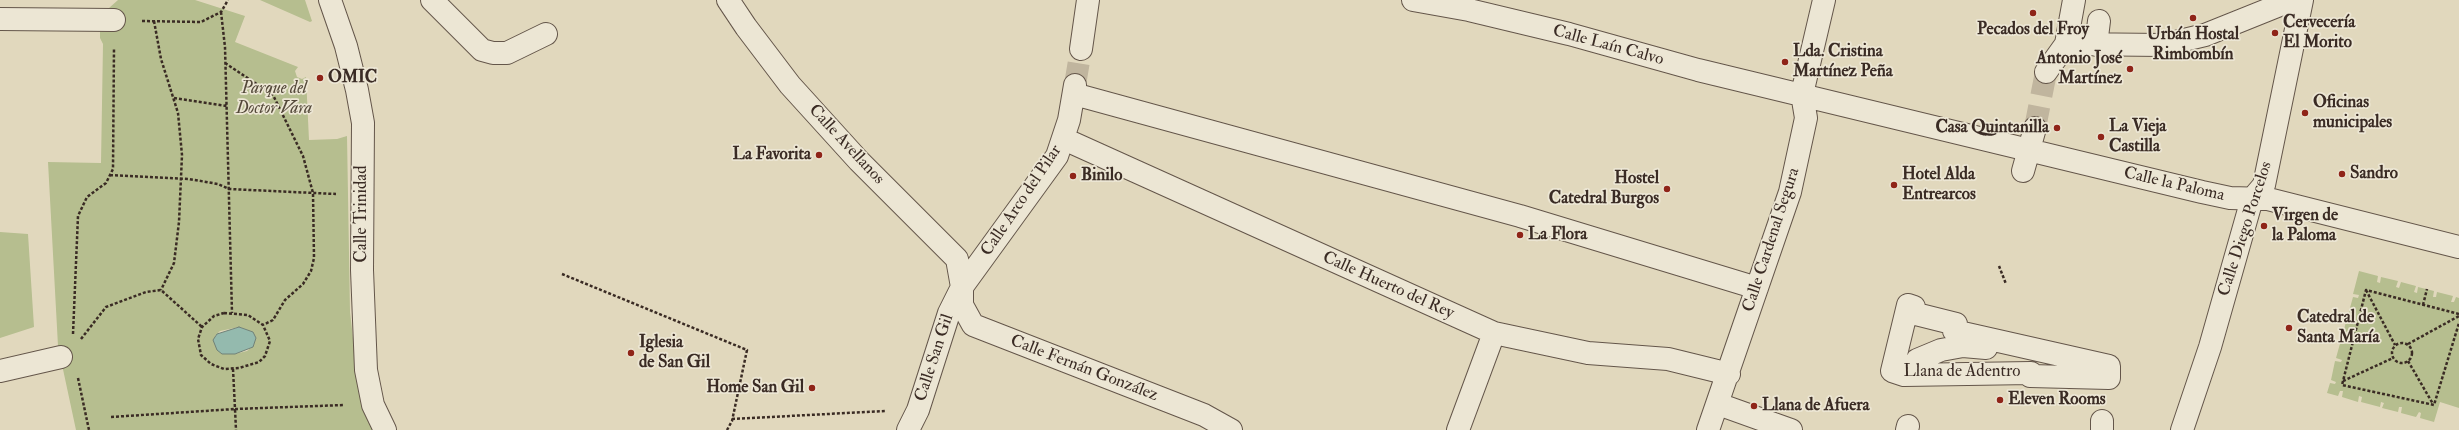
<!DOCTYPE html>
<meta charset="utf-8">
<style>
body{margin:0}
canvas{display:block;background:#e1d8bd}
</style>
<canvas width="2459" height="430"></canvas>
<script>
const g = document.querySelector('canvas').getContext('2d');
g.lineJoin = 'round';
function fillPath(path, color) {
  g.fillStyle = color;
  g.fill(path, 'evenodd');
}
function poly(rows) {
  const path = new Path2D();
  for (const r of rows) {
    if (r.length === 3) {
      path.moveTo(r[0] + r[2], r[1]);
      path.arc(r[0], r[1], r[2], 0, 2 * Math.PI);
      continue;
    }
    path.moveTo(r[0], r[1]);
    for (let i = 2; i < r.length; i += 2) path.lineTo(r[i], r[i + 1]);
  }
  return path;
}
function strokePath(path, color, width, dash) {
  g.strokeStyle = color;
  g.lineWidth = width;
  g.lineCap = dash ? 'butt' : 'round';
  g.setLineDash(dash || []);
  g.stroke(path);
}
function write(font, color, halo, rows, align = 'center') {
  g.font = font + ' "IM FELL Double Pica",serif';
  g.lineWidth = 3.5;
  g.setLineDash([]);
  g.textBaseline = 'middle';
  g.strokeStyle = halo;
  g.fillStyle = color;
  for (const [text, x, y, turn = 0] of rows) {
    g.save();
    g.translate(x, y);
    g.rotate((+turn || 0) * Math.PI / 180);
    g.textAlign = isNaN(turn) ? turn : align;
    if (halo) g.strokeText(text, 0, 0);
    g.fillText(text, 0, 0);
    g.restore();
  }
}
const green = poly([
 [118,0,195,0,245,16,235,42,298,67,295,71,297,77,302,79,306,77,309,140,337,139,347,136,350,312,357,373,375,430,76,430,58,346,48,162,101,163,103,44,100,38,100,16],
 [239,327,253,332,254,345,247,351,235,354,223,354,215,336,220,331],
 [260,0,305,0,312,21,310,22],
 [0,232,28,234,34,327,0,338],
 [2359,271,2378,276,2377,282,2380,283,2381,277,2398,281,2396,287,2399,288,2401,282,2416,286,2414,292,2417,293,2418,287,2434,291,2433,297,2436,297,2437,292,2453,296,2451,302,2454,302,2456,297,2459,298,2459,408,2440,402,2434,422,2420,418,2421,413,2419,412,2416,417,2401,413,2402,407,2399,407,2398,412,2382,408,2384,403,2381,402,2380,407,2361,402,2362,397,2359,396,2358,402,2342,397,2343,391,2340,391,2338,396,2327,393,2330,383,2335,384,2336,382,2331,380,2335,361,2341,362,2342,360,2336,358,2341,340,2346,341,2347,339,2342,337,2347,318,2352,320,2353,317,2348,315,2353,297,2358,298,2359,295,2353,294]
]);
const water = poly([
 [239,327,253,332,256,338,253,347,235,354,222,354,217,350,213,340,217,334,239,327]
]);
const minorTunnel = poly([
 [1075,85,1081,49],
 [2035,128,2046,72]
]);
const path = poly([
 [221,12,225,47,232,313],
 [142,21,201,22,221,12,228,0],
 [154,21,161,59,178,113,182,155,179,222,174,263,161,290],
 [225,63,273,95,303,156,313,193,314,258,311,271,303,284,285,300,273,320,263,325],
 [174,98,227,106],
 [110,175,189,179,218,184,229,189,336,194],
 [1999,266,2006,284],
 [562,274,747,350,732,421,727,430],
 [2366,290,2395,345],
 [2423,305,2427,289],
 [224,313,248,315,263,325,270,341,265,356,259,362,239,368,224,369,211,364,201,355,198,339,202,327,214,316,224,313],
 [2459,314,2366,290,2342,385,2434,405,2459,323],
 [73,334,78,216,87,197,106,183,113,169,114,48],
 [81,339,106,307,146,292,161,290,202,327],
 [2402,353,10],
 [2408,344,2459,316],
 [2408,361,2433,404],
 [233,369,235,409,344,405],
 [78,378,89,430],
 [2343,381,2393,358],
 [111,417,235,409,236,430],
 [732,419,885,411]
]);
const minor = poly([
 [330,0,346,46,357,90,363,123,362,270,366,370,373,405,385,430],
 [432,0,482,50,493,53,507,53,546,34],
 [728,0,746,27,790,85,859,161,957,259,962,287,962,305,973,325,1204,415,1231,430],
 [1413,0,1469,10,1569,34,1698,70,2202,192,2230,198,2268,199,2459,247],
 [0,19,114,20],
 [2066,44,2163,45,2205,35,2292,0],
 [2096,45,2099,21],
 [1081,49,1088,0],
 [2046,72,2066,44,2074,0],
 [1074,94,1520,216,1757,288],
 [1064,139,1494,333,1588,353,1668,359,1729,374],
 [2023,171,2035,128],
 [1908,305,1914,307,1912,313,1956,324,1954,331,2109,366,2109,378,2030,376,2031,373,1904,375,1892,371,1908,305],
 [0,371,61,357],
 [1912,372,1917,360,1941,350,1963,346,1986,348],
 [1718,404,1791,430],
 [908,430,918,410,949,313,962,287,1057,156,1069,120,1075,85],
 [1458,430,1494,333],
 [1708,430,1790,192,1806,118,1802,94,1824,0],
 [1907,430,1908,426],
 [2102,430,2102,421],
 [2182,430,2210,347,2252,199,2264,185,2302,0]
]);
const markers = [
 [2033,13,4,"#8f2418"],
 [2193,18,4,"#8f2418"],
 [2275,33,4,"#8f2418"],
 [1785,62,4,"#8f2418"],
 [2130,69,4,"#8f2418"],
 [320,78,4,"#8f2418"],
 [2305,113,4,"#8f2418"],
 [2057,128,4,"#8f2418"],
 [2101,137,4,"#8f2418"],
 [819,155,4,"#8f2418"],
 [2342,174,4,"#8f2418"],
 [1073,176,4,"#8f2418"],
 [1894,185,4,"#8f2418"],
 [1667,189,4,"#8f2418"],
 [2264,226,4,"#8f2418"],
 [1520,235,4,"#8f2418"],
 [2289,328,4,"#8f2418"],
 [631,353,4,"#8f2418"],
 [812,388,4,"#8f2418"],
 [2000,400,4,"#8f2418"],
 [1754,406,4,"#8f2418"]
];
const poiNames = [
 ["Cervecería",2283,23],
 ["El Morito",2283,43],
 ["Pecados del Froy",2033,30,"center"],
 ["Urbán Hostal",2193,35,"center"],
 ["Rimbombín",2193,55,"center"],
 ["Lda. Cristina",1793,52],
 ["Martínez Peña",1793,72],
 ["Antonio José",2122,59,"right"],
 ["Martínez",2122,79,"right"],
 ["OMIC",328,78],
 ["Oficinas",2313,103],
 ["municipales",2313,123],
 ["La Vieja",2109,127],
 ["Castilla",2109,147],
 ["Casa Quintanilla",2049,128,"right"],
 ["La Favorita",811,155,"right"],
 ["Sandro",2350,174],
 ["Hotel Alda",1902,175],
 ["Entrearcos",1902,195],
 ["Binilo",1081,176],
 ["Hostel",1659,179,"right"],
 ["Catedral Burgos",1659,199,"right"],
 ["Virgen de",2272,216],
 ["la Paloma",2272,236],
 ["La Flora",1528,235],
 ["Catedral de",2297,318],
 ["Santa María",2297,338],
 ["Iglesia",639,343],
 ["de San Gil",639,363],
 ["Home San Gil",804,388,"right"],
 ["Eleven Rooms",2008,400],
 ["Llana de Afuera",1762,406]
];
const streetNames = [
 ["Calle Laín Calvo",1608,46,15],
 ["Calle Avellanos",846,145,47],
 ["Calle la Paloma",2174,185,13],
 ["Calle Arco del Pilar",1022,201,-56],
 ["Calle Trinidad",362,214,-90],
 ["Calle Diego Porcelos",2246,229,-72],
 ["Calle Cardenal Segura",1772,240,-72],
 ["Calle Huerto del Rey",1388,286,24],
 ["Calle San Gil",935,358,-72],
 ["Calle Fernán González",1084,369,21],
 ["Llana de Adentro",1962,372]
];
const parkNames = [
 ["Parque del",274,89],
 ["Doctor Vara",274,109]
];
fillPath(green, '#b6be8f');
fillPath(water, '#94baae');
strokePath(water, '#708177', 1);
strokePath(minorTunnel, '#c0b59e', 22, [22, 11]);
strokePath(minor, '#64564a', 24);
strokePath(path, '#3a2b24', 2.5, [3, 2]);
strokePath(minor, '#ece6d4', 22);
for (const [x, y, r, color] of markers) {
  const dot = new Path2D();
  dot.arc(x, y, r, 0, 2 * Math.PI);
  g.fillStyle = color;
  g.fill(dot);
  strokePath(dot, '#ece6d4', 1.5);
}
write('bold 17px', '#3a2b24', '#ece6d4', poiNames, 'left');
write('17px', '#3a2b24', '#ece6d4', streetNames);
write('italic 17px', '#534839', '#ece6d4', parkNames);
</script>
